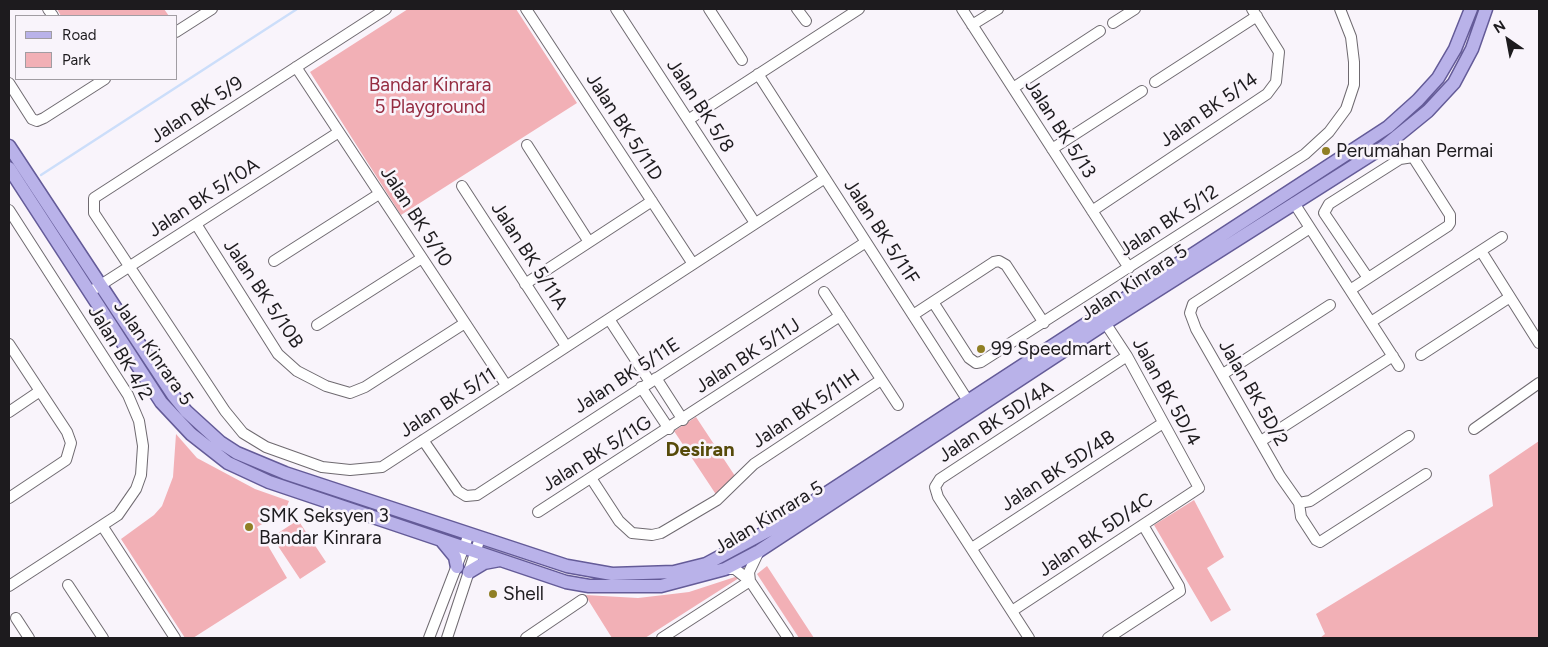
<!DOCTYPE html>
<style>
body{margin:0}
#map{position:relative;width:1548px;height:647px;overflow:hidden;background:#f9f4fb;font-family:Figtree,sans-serif}
canvas{display:block}
.frame{position:absolute;inset:0;border:10px solid #1d1b1e;pointer-events:none}
.legend{position:absolute;left:15px;top:15px;width:162px;height:65px;box-sizing:border-box;background:#f9f4fb;border:1px solid #a19da3;margin:0;padding:6px 9px;list-style:none;font-size:15px;color:#1d1b1e}
.legend li{display:flex;align-items:center;gap:10px;height:25px}
.legend b{width:25px;border:1px solid #a19da3}
.north{position:absolute;left:1483px;top:15px;width:50px;height:50px;-webkit-text-stroke:4px #f9f4fb;paint-order:stroke;rotate:327deg;font-size:14px;font-weight:700;line-height:20px;text-align:center;color:#1d1b1e}
.north::after{content:'';display:block;margin:auto;width:18px;height:22px;background:#1d1b1e;clip-path:polygon(50% 0,100% 100%,50% 72%,0 100%)}
</style>
<div id="map">
<canvas width="1548" height="647"></canvas>
<div class="frame"></div>
<ul class="legend">
<li><b style="height:6px;background:#b9b2e9"></b>Road</li>
<li><b style="height:14px;background:#f2b0b6"></b>Park</li>
</ul>
<div class="north">N</div>
</div>
<script>
const g = document.querySelector('canvas').getContext('2d');
g.lineJoin = 'round';
function fillPath(path, color) {
  g.fillStyle = color;
  g.fill(path, 'evenodd');
}
function poly(rows) {
  const path = new Path2D();
  for (const r of rows) {
    path.moveTo(r[0], r[1]);
    for (let i = 2; i < r.length; i += 2) path.lineTo(r[i], r[i + 1]);
  }
  return path;
}
function strokePath(path, color, width, dash) {
  g.strokeStyle = color;
  g.lineWidth = width;
  g.lineCap = dash ? 'butt' : 'round';
  g.setLineDash(dash || []);
  g.stroke(path);
}
function write(font, color, halo, rows, align = 'center') {
  g.font = font + ' Figtree,sans-serif';
  g.lineWidth = 5;
  g.setLineDash([]);
  g.textBaseline = 'middle';
  g.strokeStyle = halo;
  g.fillStyle = color;
  for (const [text, x, y, turn = 0] of rows) {
    g.save();
    g.translate(x, y);
    g.rotate((+turn || 0) * Math.PI / 180);
    g.textAlign = isNaN(turn) ? turn : align;
    if (halo) g.strokeText(text, 0, 0);
    g.fillText(text, 0, 0);
    g.restore();
  }
}
const green = poly([
 [57,9,164,9,169,16,61,16],
 [408,9,516,9,577,103,401,215,310,72],
 [696,417,735,476,717,496,674,431],
 [176,434,197,458,255,489,289,501,285,511,257,527,287,578,193,638,185,638,121,539,154,515,162,506,173,477],
 [1539,441,1539,638,1320,638,1325,634,1316,614,1493,506,1489,475],
 [1194,500,1224,557,1207,568,1231,610,1211,622,1154,525],
 [298,520,326,562,300,579,272,537],
 [767,566,814,638,799,638,757,574],
 [735,577,739,578,645,638,612,638,585,595,638,598,664,595,689,592]
]);
const stream = poly([
 [41,175,297,9]
]);
const minor = poly([
 [48,9,53,16],
 [386,9,94,198,94,213,225,411,243,433,266,447,322,467,350,470,382,467,825,178],
 [526,9,693,264],
 [616,9,755,223],
 [709,9,742,60],
 [797,9,806,21],
 [962,9,1129,268],
 [1113,23,1135,9],
 [972,25,998,9],
 [176,32,212,9],
 [296,67,506,385],
 [758,74,972,407],
 [1155,82,1257,16],
 [9,83,32,119,37,121,44,118,105,79],
 [1013,88,1100,31],
 [688,120,859,9],
 [527,145,589,242],
 [1052,149,1142,91],
 [462,186,566,346],
 [1294,203,1399,366],
 [9,210,128,395,139,421,143,446,141,475,136,489,118,515,9,586],
 [1092,211,1267,94,1276,82,1279,52,1252,9],
 [196,224,278,354,297,371,326,386,350,393,365,387,465,323],
 [1310,228,1193,304,1190,313,1196,329,1280,476,1299,503,1310,501,1409,436],
 [1481,251,1539,343],
 [274,261,379,194],
 [525,284,652,201],
 [96,288,339,132],
 [1350,290,1448,226,1450,223,1450,215,1413,157,1400,159,1329,204,1324,213,1368,278],
 [824,292,898,405],
 [933,302,969,358,976,363,981,362,1305,154,1329,132,1346,109,1354,85,1354,62,1351,37,1340,9],
 [913,315,994,262,999,261,1006,265,1044,323],
 [609,319,650,382],
 [1371,322,1502,237],
 [317,325,422,258],
 [9,344,67,432,71,443,66,460,9,498],
 [1421,355,1510,297],
 [1223,374,1330,305],
 [656,378,683,420],
 [641,387,669,429],
 [9,412,40,391],
 [1474,429,1539,383],
 [423,440,458,491,466,496,477,495,866,242],
 [1261,441,1393,356],
 [591,478,619,521,632,533,652,535,661,533,717,500,754,464,881,380],
 [1299,503,1301,517,1316,540,1320,542,1426,474],
 [538,512,840,316],
 [103,527,175,638],
 [972,548,1163,423],
 [725,569,735,569,750,581,788,638],
 [750,581,749,572,759,551],
 [68,585,103,638],
 [1012,611,1199,488,1127,356,1102,318],
 [16,618,29,638],
 [429,638,469,534],
 [447,638,480,538],
 [526,638,582,600],
 [662,638,750,581],
 [1029,638,938,497,935,487,940,479,1127,356],
 [1108,638,1180,591,1179,586,1143,525]
]);
const major = poly([
 [9,146,173,395,186,411,220,442,237,453,285,473,567,566,612,574,674,572,706,564,773,528,1388,127,1418,100,1438,78,1455,49,1471,9],
 [9,168,161,402,191,434,228,463,269,482,566,582,589,586,661,586,725,569,759,551,1106,323,1385,146,1428,111,1454,83,1472,49,1486,9],
 [441,540,455,557,457,567],
 [469,572,484,563,500,560]
]);
const markers = [
 [1326,151,5,"#907f25"],
 [981,349,5,"#907f25"],
 [249,527,5,"#907f25"],
 [493,594,5,"#907f25"]
];
const parkNames = [
 ["Bandar Kinrara",430,85],
 ["5 Playground",430,107]
];
const streetNames = [
 ["Jalan BK 5/8",700,106,57],
 ["Jalan BK 5/9",197,110,-33],
 ["Jalan BK 5/14",1209,110,-35],
 ["Jalan BK 5/11D",624,127,57],
 ["Jalan BK 5/13",1060,129,57],
 ["Jalan BK 5/10A",204,198,-33],
 ["Jalan BK 5/10",416,217,57],
 ["Jalan BK 5/12",1169,221,-33],
 ["Jalan BK 5/11F",881,232,57],
 ["Jalan BK 5/11A",529,256,57],
 ["Jalan Kinrara 5",1134,283,-33],
 ["Jalan BK 5/10B",263,294,56],
 ["Jalan BK 4/2",120,353,59],
 ["Jalan Kinrara 5",153,353,55],
 ["Jalan BK 5/11J",748,356,-33],
 ["Jalan BK 5/11E",627,376,-33],
 ["Jalan BK 5D/4",1166,392,61],
 ["Jalan BK 5D/2",1253,393,60],
 ["Jalan BK 5/11",448,403,-33],
 ["Jalan BK 5/11H",806,409,-34],
 ["Jalan BK 5D/4A",996,422,-33],
 ["Jalan BK 5/11G",597,454,-32],
 ["Jalan BK 5D/4B",1058,471,-33],
 ["Jalan Kinrara 5",769,518,-31],
 ["Jalan BK 5D/4C",1096,535,-34]
];
const poiNames = [
 ["Perumahan Permai",1336,151],
 ["99 Speedmart",991,349],
 ["SMK Seksyen 3",259,516],
 ["Bandar Kinrara",259,538],
 ["Shell",503,594]
];
const neighbourhoodNames = [
 ["Desiran",700,450]
];
fillPath(green, '#f2b0b6');
strokePath(stream, '#ccdefa', 2.5);
strokePath(minor, '#6f6a70', 12);
strokePath(major, '#645b98', 15);
strokePath(minor, '#fff', 10);
strokePath(major, '#b9b2e9', 12);
for (const [x, y, r, color] of markers) {
  const dot = new Path2D();
  dot.arc(x, y, r, 0, 2 * Math.PI);
  g.fillStyle = color;
  g.fill(dot);
  strokePath(dot, '#f9f4fb', 2);
}
write('19px', '#952c41', '#f9f4fb', parkNames);
write('19px', '#1d1b1e', '#f9f4fb', streetNames);
write('19px', '#1d1b1e', '#f9f4fb', poiNames, 'left');
write('bold 20px', '#564a09', '#f9f4fb', neighbourhoodNames);
</script>
